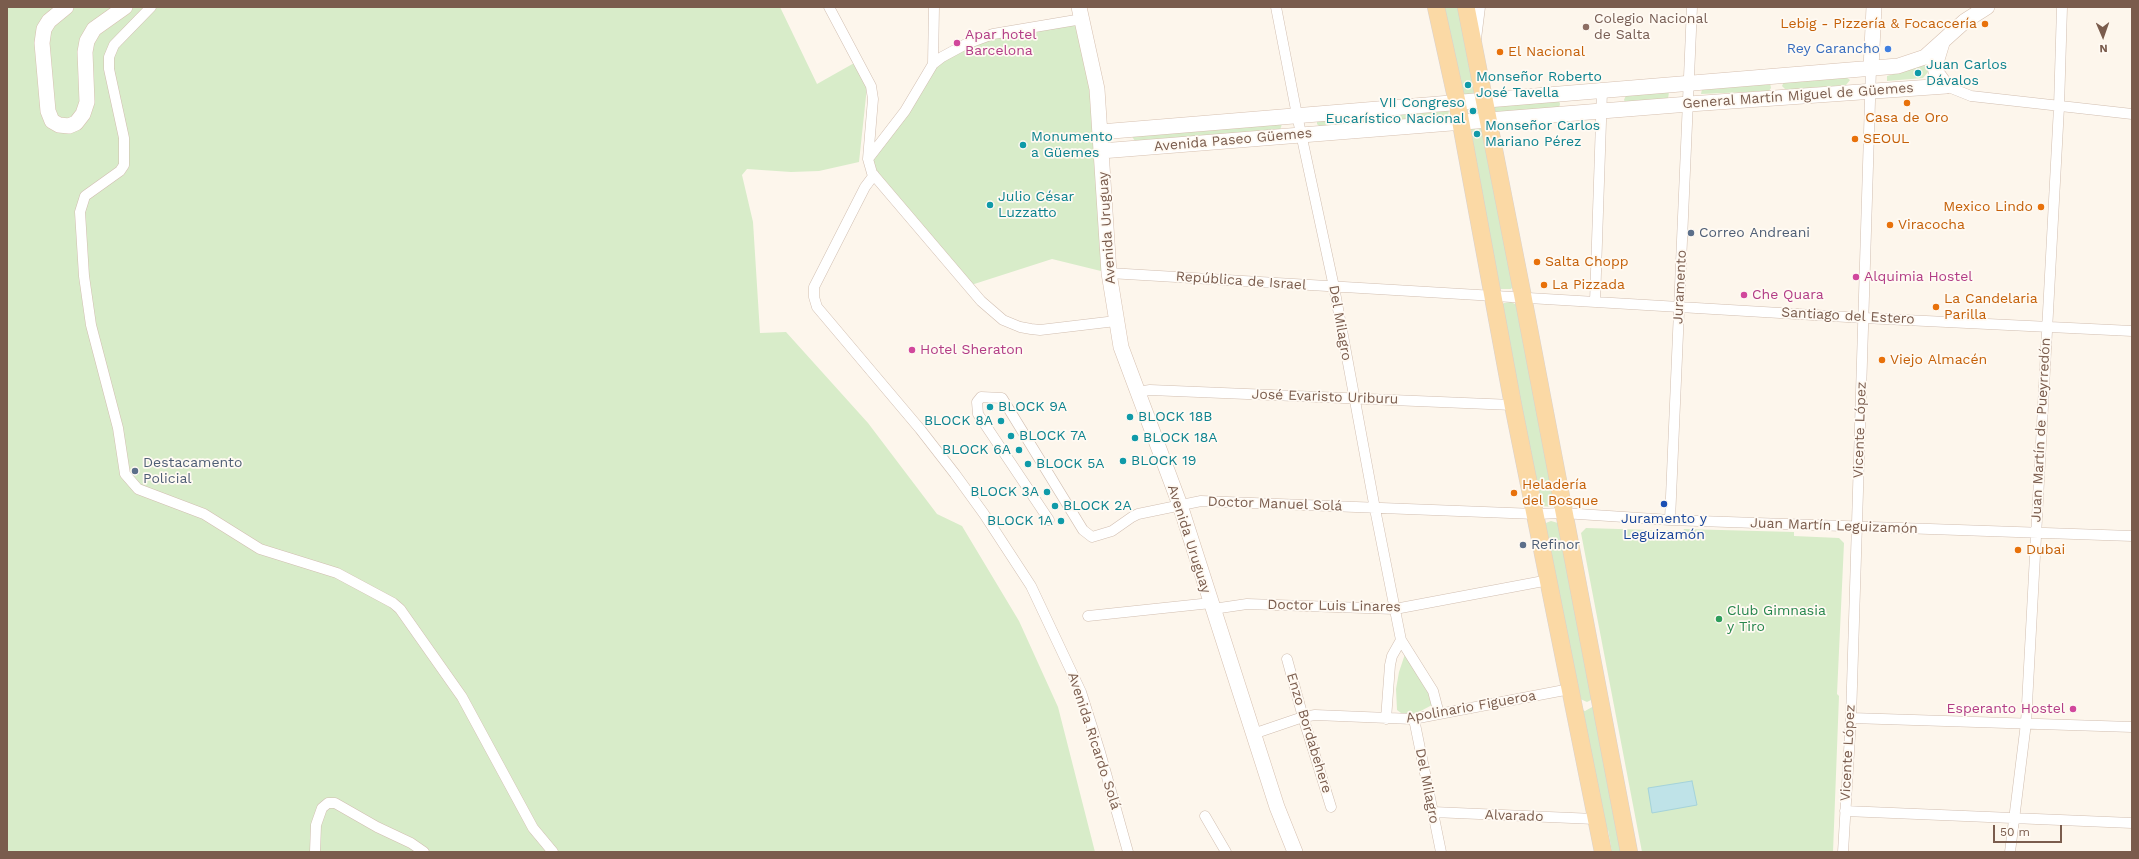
<!DOCTYPE html>
<meta charset="utf-8">
<style>
body{margin:0}
#map{position:relative;width:2139px;height:859px;overflow:hidden;background:#fdf6ec;font-family:"Work Sans",sans-serif}
canvas{display:block}
.frame{position:absolute;inset:0;border:8px solid #7a5c4d;pointer-events:none}
.north{position:absolute;left:2083px;top:16px;width:40px;height:40px;-webkit-text-stroke:3px #fffaf3;paint-order:stroke;rotate:178deg;font-size:11px;font-weight:700;line-height:16px;text-align:center;color:#7a5c4d}
.north::after{content:'';display:block;margin:auto;width:14px;height:18px;background:#7a5c4d;clip-path:polygon(50% 0,100% 100%,50% 72%,0 100%)}
.scale{position:absolute;left:1993px;top:825px;width:69px;height:18px;box-sizing:border-box;border:2px solid #7a5c4d;border-top:0;padding-left:5px;font-size:12px;line-height:14px;white-space:nowrap;color:#7a5c4d;-webkit-text-stroke:3px #fffaf3;paint-order:stroke}
</style>
<div id="map">
<canvas width="2139" height="859"></canvas>
<div class="frame"></div>
<div class="north">N</div>
<div class="scale">50 m</div>
</div>
<script>
const g = document.querySelector('canvas').getContext('2d');
g.lineJoin = 'round';
function fillPath(path, color) {
  g.fillStyle = color;
  g.fill(path, 'evenodd');
}
function poly(rows) {
  const path = new Path2D();
  for (const r of rows) {
    path.moveTo(r[0], r[1]);
    for (let i = 2; i < r.length; i += 2) path.lineTo(r[i], r[i + 1]);
  }
  return path;
}
function strokePath(path, color, width, dash) {
  g.strokeStyle = color;
  g.lineWidth = width;
  g.lineCap = dash ? 'butt' : 'round';
  g.setLineDash(dash || []);
  g.stroke(path);
}
function write(font, color, halo, rows, align = 'center') {
  g.font = font + ' "Work Sans",sans-serif';
  g.lineWidth = 3.5;
  g.setLineDash([]);
  g.textBaseline = 'middle';
  g.strokeStyle = halo;
  g.fillStyle = color;
  for (const [text, x, y, turn = 0] of rows) {
    g.save();
    g.translate(x, y);
    g.rotate((+turn || 0) * Math.PI / 180);
    g.textAlign = isNaN(turn) ? turn : align;
    if (halo) g.strokeText(text, 0, 0);
    g.fillText(text, 0, 0);
    g.restore();
  }
}
const green = poly([
 [7,7,780,7,817,84,856,62,867,87,859,162,819,171,791,172,747,169,742,175,753,222,760,333,786,332,868,423,937,514,962,526,1019,621,1058,707,1095,852,7,852],
 [1444,7,1461,7,1476,91,1473,94,1462,94],
 [1082,19,1109,273,1052,259,968,286,880,182,871,163,933,64,966,44],
 [1926,64,1928,72,1923,78,1887,81,1887,76],
 [1846,77,1850,80,1846,85,1786,90,1782,86,1784,82],
 [1770,83,1771,88,1769,91,1701,94,1702,89],
 [1669,92,1668,99,1625,102,1624,100,1626,95],
 [1559,100,1560,104,1559,108,1493,113,1492,105],
 [1449,110,1448,116,1320,127,1317,124,1317,121],
 [1282,124,1280,130,1135,141,1131,135],
 [1480,128,1485,131,1515,284,1511,289,1500,289,1497,286,1470,129],
 [1511,302,1519,306,1556,504,1553,507,1541,506,1501,306,1504,303],
 [1551,521,1558,523,1594,693,1591,700,1587,702,1578,698,1544,530,1546,523],
 [1586,528,1683,531,1684,529,1794,532,1794,536,1839,538,1844,543,1837,694,1839,696,1833,852,1642,852,1581,533],
 [1405,654,1431,693,1432,705,1417,713,1401,713,1397,710,1396,689,1399,672],
 [1594,706,1623,852,1612,852,1608,830,1601,825,1582,710,1585,711]
]);
const water = poly([
 [1692,781,1697,805,1652,813,1648,788,1692,781]
]);
const street = poly([
 [151,7,114,45,109,57,109,69,124,138,124,165,120,171,85,196,80,212,84,276,91,325,118,428,125,474,138,489,204,514,260,549,337,573,393,603,400,609,462,697,533,828,553,852],
 [829,7,871,86,873,99,868,159,872,173,981,301,1003,320,1020,327,1031,329,1040,330,1116,321],
 [1276,7,1297,115,1334,287,1375,509,1401,640,1433,691,1439,714],
 [1476,39,1480,7],
 [933,64,934,7],
 [1946,86,1971,96,2132,114],
 [868,159,905,111,933,64,942,57,966,44,993,34,1082,19],
 [874,175,865,187,814,287,814,297,817,307,920,429,955,474,984,514,1031,586,1081,692,1100,752,1128,852],
 [1109,273,1864,318,2132,331],
 [1595,302,1602,91],
 [1137,392,1150,390,1513,405],
 [1049,520,978,414,977,402,981,397,1002,398,1083,530,1092,537,1112,531,1132,517,1138,514,1201,501,1536,514,1563,513,1670,520,2132,536],
 [1670,520,1692,7],
 [1213,609,1247,604,1395,609,1549,580],
 [1088,616,1211,603],
 [1287,659,1303,717,1331,807],
 [1851,718,2132,727],
 [1386,719,1390,665,1392,656,1401,640],
 [1414,719,1441,852],
 [1253,734,1303,717,1315,715,1413,719,1570,689],
 [1845,811,2132,823],
 [1433,812,1595,819],
 [1205,816,1226,852],
 [315,852,316,825,322,808,328,803,335,803,377,827,411,843,424,852],
 [1843,852,1851,718,1871,68],
 [2010,852,2026,723,2059,107,2062,7]
]);
const secondary = poly([
 [66,7,49,21,44,29,42,43,48,111,52,121,59,125,69,126,76,123,83,114,87,102,85,52,87,41,94,29,125,7],
 [1079,7,1097,89,1109,273,1121,347,1180,505,1277,807,1295,852],
 [1942,43,1935,66,1936,72,1946,86],
 [1871,68,1874,7],
 [1100,132,1898,66,1925,57,1965,21,1987,7],
 [1101,151,1689,104,1946,86]
]);
const primary = poly([
 [1436,7,1457,102,1513,405,1603,852],
 [1466,7,1523,297,1629,852]
]);
const markers = [
 [1985,24,4,"#e8710a"],
 [1586,27,4,"#8d6e63"],
 [957,43,4,"#d1479c"],
 [1888,49,4,"#3f7fe0"],
 [1500,52,4,"#e8710a"],
 [1918,73,4,"#0f9aa8"],
 [1468,85,4,"#0f9aa8"],
 [1907,103,4,"#e8710a"],
 [1473,111,4,"#0f9aa8"],
 [1477,134,4,"#0f9aa8"],
 [1855,139,4,"#e8710a"],
 [1023,145,4,"#0f9aa8"],
 [990,205,4,"#0f9aa8"],
 [2041,207,4,"#e8710a"],
 [1890,225,4,"#e8710a"],
 [1691,233,4,"#5c6f8a"],
 [1537,262,4,"#e8710a"],
 [1856,277,4,"#d1479c"],
 [1544,285,4,"#e8710a"],
 [1744,295,4,"#d1479c"],
 [1936,307,4,"#e8710a"],
 [912,350,4,"#d1479c"],
 [1882,360,4,"#e8710a"],
 [990,407,4,"#0f9aa8"],
 [1130,417,4,"#0f9aa8"],
 [1001,421,4,"#0f9aa8"],
 [1011,436,4,"#0f9aa8"],
 [1135,438,4,"#0f9aa8"],
 [1019,450,4,"#0f9aa8"],
 [1123,461,4,"#0f9aa8"],
 [1028,464,4,"#0f9aa8"],
 [135,471,4,"#5c6f8a"],
 [1047,492,4,"#0f9aa8"],
 [1514,493,4,"#e8710a"],
 [1664,504,4,"#1a4fb4"],
 [1055,506,4,"#0f9aa8"],
 [1061,521,4,"#0f9aa8"],
 [1523,545,4,"#5c6f8a"],
 [2018,550,4,"#e8710a"],
 [1719,619,4,"#2e9e5b"],
 [2073,709,4,"#d1479c"]
];
const educationNames = [
 ["Colegio Nacional",1594,19],
 ["de Salta",1594,35]
];
const foodNames = [
 ["Lebig - Pizzería & Focaccería",1977,24,"right"],
 ["El Nacional",1508,52],
 ["Casa de Oro",1907,118,"center"],
 ["SEOUL",1863,139],
 ["Mexico Lindo",2033,207,"right"],
 ["Viracocha",1898,225],
 ["Salta Chopp",1545,262],
 ["La Pizzada",1552,285],
 ["La Candelaria",1944,299],
 ["Parilla",1944,315],
 ["Viejo Almacén",1890,360],
 ["Heladería",1522,485],
 ["del Bosque",1522,501],
 ["Dubai",2026,550]
];
const hotelNames = [
 ["Apar hotel",965,35],
 ["Barcelona",965,51],
 ["Alquimia Hostel",1864,277],
 ["Che Quara",1752,295],
 ["Hotel Sheraton",920,350],
 ["Esperanto Hostel",2065,709,"right"]
];
const shopNames = [
 ["Rey Carancho",1880,49]
];
const cultureNames = [
 ["Juan Carlos",1926,65],
 ["Dávalos",1926,81],
 ["Monseñor Roberto",1476,77],
 ["José Tavella",1476,93],
 ["VII Congreso",1465,103,"right"],
 ["Eucarístico Nacional",1465,119,"right"],
 ["Monseñor Carlos",1485,126],
 ["Mariano Pérez",1485,142],
 ["Monumento",1031,137],
 ["a Güemes",1031,153],
 ["Julio César",998,197],
 ["Luzzatto",998,213],
 ["BLOCK 9A",998,407],
 ["BLOCK 18B",1138,417],
 ["BLOCK 8A",993,421,"right"],
 ["BLOCK 7A",1019,436],
 ["BLOCK 18A",1143,438],
 ["BLOCK 6A",1011,450,"right"],
 ["BLOCK 19",1131,461],
 ["BLOCK 5A",1036,464],
 ["BLOCK 3A",1039,492,"right"],
 ["BLOCK 2A",1063,506],
 ["BLOCK 1A",1053,521,"right"]
];
const streetNames = [
 ["General Martín Miguel de Güemes",1798,96,-4],
 ["Avenida Paseo Güemes",1233,140,-5],
 ["Avenida Uruguay",1107,228,-94],
 ["República de Israel",1241,281,4],
 ["Juramento",1680,287,-87],
 ["Santiago del Estero",1848,316,3],
 ["Del Milagro",1340,323,80],
 ["José Evaristo Uriburu",1325,397,2],
 ["Vicente López",1860,430,-88],
 ["Juan Martín de Pueyrredón",2041,430,-87],
 ["Doctor Manuel Solá",1275,504,2],
 ["Juan Martín Leguizamón",1834,526,2],
 ["Avenida Uruguay",1189,539,72],
 ["Doctor Luis Linares",1334,606,1],
 ["Apolinario Figueroa",1471,707,-10],
 ["Enzo Bordabehere",1309,733,73],
 ["Avenida Ricardo Solá",1094,741,72],
 ["Vicente López",1848,753,-87],
 ["Del Milagro",1427,786,79],
 ["Alvarado",1514,816,2]
];
const serviceNames = [
 ["Correo Andreani",1699,233],
 ["Destacamento",143,463],
 ["Policial",143,479],
 ["Refinor",1531,545]
];
const transitNames = [
 ["Juramento y",1664,519],
 ["Leguizamón",1664,535]
];
const leisureNames = [
 ["Club Gimnasia",1727,611],
 ["y Tiro",1727,627]
];
fillPath(green, '#d8ecc9');
fillPath(water, '#bfe3e8');
strokePath(water, '#a5d3da', 1);
strokePath(street, '#d1beb0', 11);
strokePath(secondary, '#d6c0b0', 16);
strokePath(primary, '#dad1cd', 18);
strokePath(street, '#fff', 10);
strokePath(secondary, '#fff', 15);
strokePath(primary, '#fbd9a5', 17);
for (const [x, y, r, color] of markers) {
  const dot = new Path2D();
  dot.arc(x, y, r, 0, 2 * Math.PI);
  g.fillStyle = color;
  g.fill(dot);
  strokePath(dot, '#fffaf3', 1.5);
}
write('14px', '#785e54', '#fffaf3', educationNames, 'left');
write('14px', '#c56008', '#fffaf3', foodNames, 'left');
write('14px', '#b23c85', '#fffaf3', hotelNames, 'left');
write('14px', '#366cbe', '#fffaf3', shopNames, 'right');
write('14px', '#0d838f', '#fffaf3', cultureNames, 'left');
write('14px', '#7a5c4d', '#fffaf3', streetNames);
write('14px', '#4e5e75', '#fffaf3', serviceNames, 'left');
write('14px', '#164399', '#fffaf3', transitNames);
write('14px', '#27864d', '#fffaf3', leisureNames, 'left');
</script>
